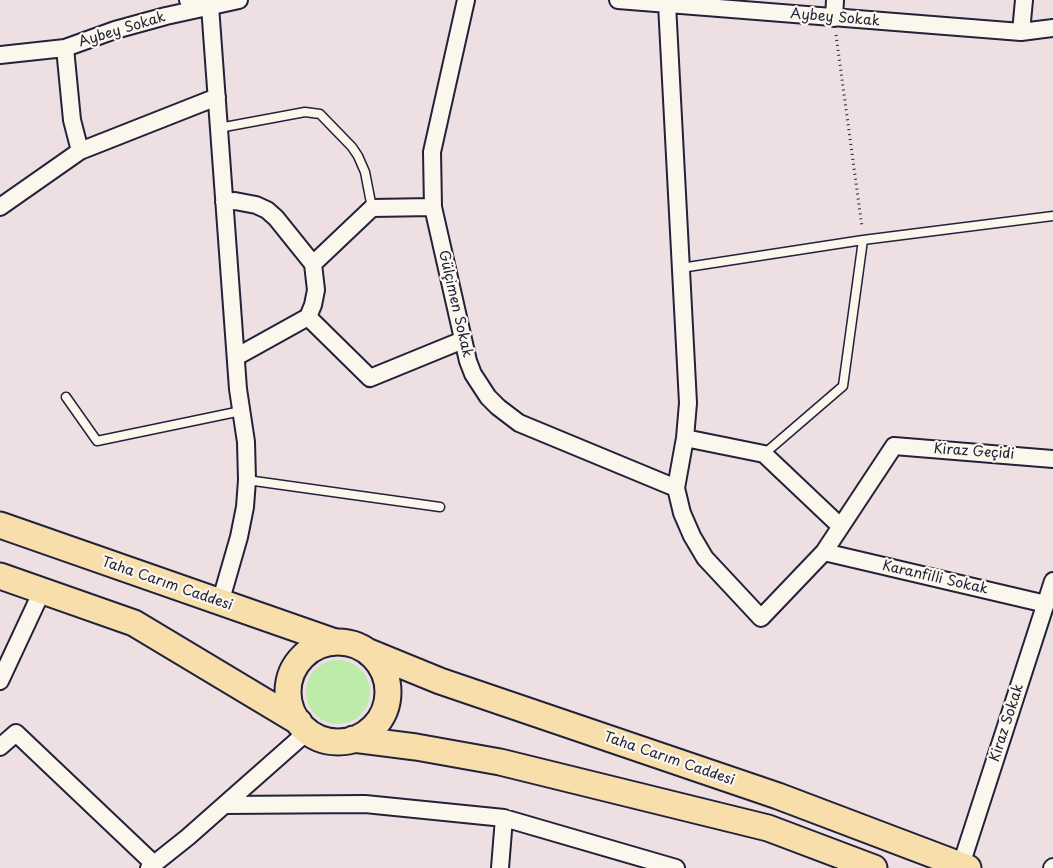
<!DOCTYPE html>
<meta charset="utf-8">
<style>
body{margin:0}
canvas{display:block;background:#eedfe3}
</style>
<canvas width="1053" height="868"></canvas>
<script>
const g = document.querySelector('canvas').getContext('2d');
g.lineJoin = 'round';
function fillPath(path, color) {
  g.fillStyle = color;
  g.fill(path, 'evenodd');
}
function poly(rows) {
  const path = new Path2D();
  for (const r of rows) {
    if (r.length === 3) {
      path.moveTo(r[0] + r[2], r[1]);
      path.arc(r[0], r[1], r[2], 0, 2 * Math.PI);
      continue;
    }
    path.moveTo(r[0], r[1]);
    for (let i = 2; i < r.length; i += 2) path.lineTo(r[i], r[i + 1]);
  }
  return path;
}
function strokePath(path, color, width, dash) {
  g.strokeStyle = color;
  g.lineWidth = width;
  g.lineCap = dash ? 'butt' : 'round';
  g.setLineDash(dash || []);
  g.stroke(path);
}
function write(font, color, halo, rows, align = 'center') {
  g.font = font + ' "Playpen Sans",sans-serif';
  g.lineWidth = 4.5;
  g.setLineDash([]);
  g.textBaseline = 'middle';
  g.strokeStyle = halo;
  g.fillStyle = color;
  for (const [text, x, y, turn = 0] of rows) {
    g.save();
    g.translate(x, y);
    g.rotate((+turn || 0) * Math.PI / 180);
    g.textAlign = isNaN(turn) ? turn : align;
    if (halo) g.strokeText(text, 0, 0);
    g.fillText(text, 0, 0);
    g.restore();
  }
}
const green = poly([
 [338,692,32]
]);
const path = poly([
 [836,35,862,227]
]);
const lane = poly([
 [219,128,305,112,320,114,352,147,358,156,365,172,372,208],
 [681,268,863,240,1053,216],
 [66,397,97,441,241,411],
 [764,454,843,386,863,240],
 [247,480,440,507]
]);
const street = poly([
 [188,0,210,6,238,389,246,442,247,480,245,507,239,537,220,603],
 [466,0,432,152,433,207,468,361,473,374,488,397,498,407,519,423,676,488],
 [618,0,1021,32,1053,28],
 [667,4,688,403,685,438,676,488,682,513,692,536,705,558,761,618,824,552,894,446,1053,459],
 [834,18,835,0],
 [1021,32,1024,0],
 [65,48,72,120,80,151],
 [0,55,65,48,115,30,166,16,239,0],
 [224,202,235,201,256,205,267,210,276,218,313,264,316,290,313,305,308,317,236,357],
 [0,207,80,151,217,97],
 [313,264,372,208,433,207],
 [308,317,370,378,463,340],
 [685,438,764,454,840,526],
 [824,552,1046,604],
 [0,681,42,591],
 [0,747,16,733,154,864],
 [224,805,365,804,504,818,676,868],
 [961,865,1053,581],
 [149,868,188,837,308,731],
 [500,868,504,818],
 [1052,868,1053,867]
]);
const primary = poly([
 [0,525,335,642],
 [0,576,134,623,299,722],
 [338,692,50],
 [369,652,440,681,778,796,968,868],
 [353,739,416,747,500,762,768,828,874,868]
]);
const streetNames = [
 ["Aybey Sokak",835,18,5],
 ["Aybey Sokak",122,30,-17],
 ["Gülçimen Sokak",455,304,77],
 ["Kiraz Geçidi",974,452,4],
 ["Karanfilli Sokak",935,578,13],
 ["Taha Carım Caddesi",167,584,19],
 ["Kiraz Sokak",1007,723,-72],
 ["Taha Carım Caddesi",669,759,19]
];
fillPath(green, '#bdebaa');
strokePath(lane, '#22223b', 11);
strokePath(street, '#22223b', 20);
strokePath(primary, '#22223b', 29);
strokePath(path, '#22223b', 3, [1, 4]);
strokePath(lane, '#fbf7ec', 8);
strokePath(street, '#fbf7ec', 16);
strokePath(primary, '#f8deab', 25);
write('14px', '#22223b', '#fbf7ec', streetNames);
</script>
